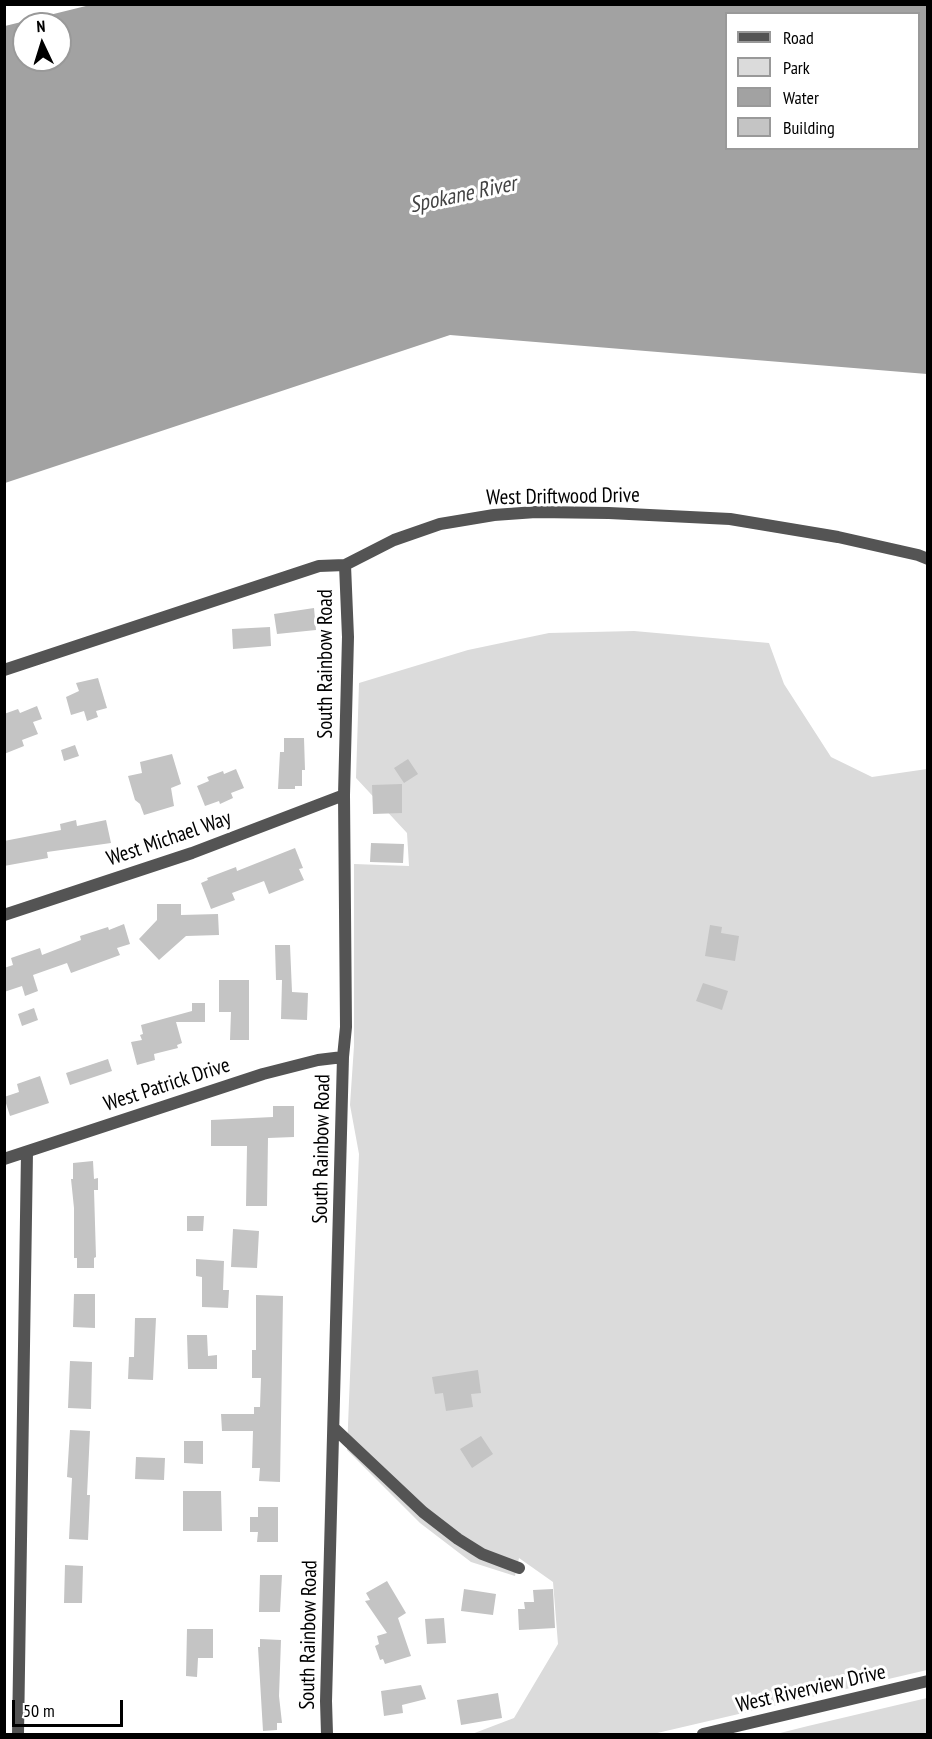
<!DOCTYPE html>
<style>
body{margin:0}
#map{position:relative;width:932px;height:1739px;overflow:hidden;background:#fff;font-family:"PT Sans Narrow",sans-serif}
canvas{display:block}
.frame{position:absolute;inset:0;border:6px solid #000;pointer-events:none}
.legend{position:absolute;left:725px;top:12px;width:195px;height:138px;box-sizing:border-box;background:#fff;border:2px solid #999;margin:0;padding:8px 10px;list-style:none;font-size:18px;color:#000}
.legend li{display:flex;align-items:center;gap:12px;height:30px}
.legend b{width:30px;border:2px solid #999}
.north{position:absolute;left:12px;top:12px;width:60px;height:60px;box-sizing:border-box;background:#fff;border:2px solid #999;border-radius:50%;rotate:356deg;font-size:16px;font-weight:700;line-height:24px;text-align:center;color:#000}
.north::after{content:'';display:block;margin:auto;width:21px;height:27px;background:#000;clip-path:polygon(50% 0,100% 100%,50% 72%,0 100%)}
.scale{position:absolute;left:12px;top:1700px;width:111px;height:27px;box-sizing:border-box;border:3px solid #000;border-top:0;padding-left:8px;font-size:18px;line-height:21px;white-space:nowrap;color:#000;-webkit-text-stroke:4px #fff;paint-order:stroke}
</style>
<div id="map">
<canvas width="932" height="1739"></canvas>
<div class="frame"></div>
<ul class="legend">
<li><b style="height:8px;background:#545454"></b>Road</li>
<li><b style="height:16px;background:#dbdbdb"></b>Park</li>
<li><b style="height:16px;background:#a2a2a2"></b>Water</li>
<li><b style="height:16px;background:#c4c4c4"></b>Building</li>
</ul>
<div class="north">N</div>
<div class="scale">50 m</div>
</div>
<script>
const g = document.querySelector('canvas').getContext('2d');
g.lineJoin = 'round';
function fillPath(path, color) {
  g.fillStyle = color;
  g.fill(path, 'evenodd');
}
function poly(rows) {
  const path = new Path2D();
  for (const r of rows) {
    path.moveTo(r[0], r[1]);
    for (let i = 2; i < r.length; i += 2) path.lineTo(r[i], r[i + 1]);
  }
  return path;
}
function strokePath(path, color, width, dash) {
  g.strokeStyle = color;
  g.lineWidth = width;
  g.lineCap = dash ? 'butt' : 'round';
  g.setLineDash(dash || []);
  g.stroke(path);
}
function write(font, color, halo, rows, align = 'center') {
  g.font = font + ' "PT Sans Narrow",sans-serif';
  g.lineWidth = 6;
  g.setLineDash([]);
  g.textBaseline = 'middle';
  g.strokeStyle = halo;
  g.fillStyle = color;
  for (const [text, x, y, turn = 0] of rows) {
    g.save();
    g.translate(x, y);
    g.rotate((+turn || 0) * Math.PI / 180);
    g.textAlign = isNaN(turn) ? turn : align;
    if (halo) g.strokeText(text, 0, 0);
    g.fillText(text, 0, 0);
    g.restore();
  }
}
const green = poly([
 [634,631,769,643,784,684,831,757,872,777,927,769,927,1670,653,1734,472,1734,514,1718,558,1644,553,1582,519,1558,515,1576,471,1562,420,1523,347,1450,359,1154,350,1105,354,1046,354,864,409,866,407,833,356,778,359,683,468,650,549,633],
 [927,1698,927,1734,776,1734,808,1726]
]);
const water = poly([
 [94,4,927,5,927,374,450,335,5,483,5,26],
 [726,14,918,14,918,148,726,148],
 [24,24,60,24,60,60,24,60]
]);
const building = poly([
 [314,608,316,630,277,634,274,614],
 [270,627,271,646,233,649,232,629],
 [98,678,107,708,96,711,98,717,87,721,84,711,71,715,66,697,79,691,76,683],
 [37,706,42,719,33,722,38,734,22,740,24,746,4,754,4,714,18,709,20,713],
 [284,738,304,738,305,770,302,770,302,786,295,786,295,789,278,789,280,752,284,752],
 [75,745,79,756,64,761,61,750],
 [172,754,181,784,171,788,174,806,144,815,140,804,135,800,128,776,142,773,140,762],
 [408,759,418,774,404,783,394,768],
 [236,769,244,788,231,793,233,798,220,804,219,801,205,806,197,786,209,781,207,777,223,771,224,774],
 [402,784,402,813,373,814,372,785],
 [76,820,77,826,106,820,111,843,47,852,48,858,4,866,4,841,61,830,60,824],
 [371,843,404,844,403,863,370,862],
 [295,848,303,868,299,869,304,880,269,894,264,881,232,893,235,900,211,909,201,883,208,880,207,878,236,867,237,871],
 [157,904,181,904,181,915,218,914,219,935,186,936,159,960,139,939,157,920],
 [124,924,130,944,117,948,120,955,71,973,67,963,33,975,38,991,25,996,22,986,4,992,4,968,13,965,11,958,40,948,42,955,81,940,80,936,108,927,109,930],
 [710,925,722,927,721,933,739,936,735,961,705,956],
 [275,945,290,945,292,992,308,993,307,1020,281,1019,282,980,276,980],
 [219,980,249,980,249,1040,230,1040,231,1012,219,1012],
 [703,983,728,991,722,1010,696,1001],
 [192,1003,205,1003,205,1022,176,1022,182,1043,177,1045,178,1048,154,1054,155,1060,137,1065,131,1042,142,1040,140,1035,143,1034,141,1025,192,1011],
 [34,1008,38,1020,22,1026,18,1014],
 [108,1059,112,1071,70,1085,66,1073],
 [40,1076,49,1103,10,1116,4,1097,19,1092,17,1084],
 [273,1106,294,1106,294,1137,268,1138,267,1206,246,1206,247,1146,211,1146,211,1120,273,1117],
 [93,1161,94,1179,98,1178,98,1190,94,1190,96,1257,94,1258,94,1268,77,1268,77,1258,74,1258,74,1208,71,1179,73,1179,73,1163],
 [187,1216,204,1216,203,1231,187,1231],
 [233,1229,259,1231,257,1268,231,1267],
 [196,1259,224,1261,223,1290,229,1290,228,1308,202,1307,202,1277,196,1276],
 [74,1294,95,1294,95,1328,73,1327],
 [256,1295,283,1296,280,1482,259,1481,260,1468,252,1468,253,1431,222,1431,221,1414,254,1414,254,1407,260,1407,261,1378,252,1378,252,1350,256,1350],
 [135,1318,156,1318,153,1380,128,1379,129,1357,134,1357],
 [187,1335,207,1335,208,1356,217,1355,217,1369,188,1369],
 [70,1361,92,1362,91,1409,68,1408],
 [478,1370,481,1393,471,1394,473,1407,446,1411,443,1393,435,1394,432,1377],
 [70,1430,90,1431,87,1495,90,1495,88,1540,69,1539,72,1478,67,1477],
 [481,1436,493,1454,472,1468,460,1449],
 [184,1441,203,1441,203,1464,184,1463],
 [136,1457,165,1458,164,1480,135,1479],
 [183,1491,221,1491,222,1531,183,1531],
 [258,1507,278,1507,278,1542,257,1542,258,1532,250,1532,250,1517,258,1517],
 [65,1565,83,1566,82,1603,64,1603],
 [260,1575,282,1575,280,1612,259,1612],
 [387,1581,406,1613,398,1618,411,1656,385,1664,383,1659,380,1660,375,1646,379,1644,377,1636,387,1633,365,1601,370,1600,366,1593],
 [464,1589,496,1594,493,1615,461,1611],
 [553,1589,555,1628,519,1630,518,1609,525,1609,524,1602,534,1602,533,1590],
 [444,1618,446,1643,427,1644,425,1619],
 [187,1629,213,1629,213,1658,198,1658,197,1677,186,1676],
 [260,1639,281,1640,279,1696,282,1723,277,1723,277,1730,263,1731,258,1647,260,1647],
 [421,1685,426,1699,402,1705,403,1713,384,1716,381,1691],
 [498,1693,502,1718,461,1725,457,1700]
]);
const minor = poly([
 [4,670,319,566,345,565,394,540,440,524,494,515,536,512,609,513,730,519,838,537,918,555,928,559],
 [4,915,192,853,344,795],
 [4,1159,263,1074,318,1060,343,1057],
 [335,1429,423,1512,458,1539,482,1554,519,1568],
 [18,1734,27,1152],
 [327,1734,326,1701,343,1057,346,1027,344,795,348,637,345,565]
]);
const tertiary = poly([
 [703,1734,928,1681]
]);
const streetNames = [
 ["West Driftwood Drive",563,497,-1],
 ["South Rainbow Road",326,664,-90],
 ["West Michael Way",169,839,-19],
 ["West Patrick Drive",167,1085,-18],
 ["South Rainbow Road",322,1149,-89],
 ["South Rainbow Road",309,1635,-89],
 ["West Riverview Drive",811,1689,-13]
];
const waterNames = [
 ["Spokane River",463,195,-12]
];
fillPath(green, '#dbdbdb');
fillPath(water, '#a2a2a2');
fillPath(building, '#c4c4c4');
strokePath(minor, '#545454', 12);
strokePath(tertiary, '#545454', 12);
write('21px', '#000', '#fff', streetNames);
write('italic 22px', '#434343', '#fff', waterNames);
</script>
